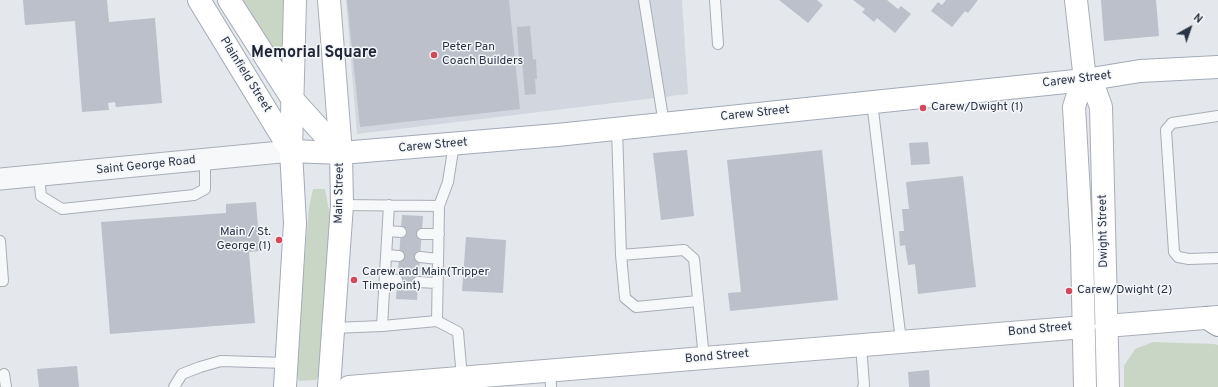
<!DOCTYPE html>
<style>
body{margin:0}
#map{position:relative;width:1218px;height:387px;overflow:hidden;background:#e4e7ec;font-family:Overpass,sans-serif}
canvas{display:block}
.north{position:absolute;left:1170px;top:8px;width:40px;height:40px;-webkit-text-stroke:3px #f4f6f9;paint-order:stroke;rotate:40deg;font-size:11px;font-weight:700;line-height:16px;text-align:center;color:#2b3445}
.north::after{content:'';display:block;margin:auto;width:14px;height:18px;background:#2b3445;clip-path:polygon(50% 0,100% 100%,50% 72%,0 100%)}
</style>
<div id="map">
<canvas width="1218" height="387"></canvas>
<div class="north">N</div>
</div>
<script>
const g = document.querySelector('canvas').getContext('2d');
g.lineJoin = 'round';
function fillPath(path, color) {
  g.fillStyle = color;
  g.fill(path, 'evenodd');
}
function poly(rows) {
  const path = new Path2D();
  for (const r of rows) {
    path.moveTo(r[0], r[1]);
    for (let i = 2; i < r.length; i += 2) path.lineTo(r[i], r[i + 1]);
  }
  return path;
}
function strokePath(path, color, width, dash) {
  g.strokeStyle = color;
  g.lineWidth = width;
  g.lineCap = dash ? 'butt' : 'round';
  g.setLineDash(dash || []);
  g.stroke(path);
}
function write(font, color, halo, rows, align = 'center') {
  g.font = font + ' Overpass,sans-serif';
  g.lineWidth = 3;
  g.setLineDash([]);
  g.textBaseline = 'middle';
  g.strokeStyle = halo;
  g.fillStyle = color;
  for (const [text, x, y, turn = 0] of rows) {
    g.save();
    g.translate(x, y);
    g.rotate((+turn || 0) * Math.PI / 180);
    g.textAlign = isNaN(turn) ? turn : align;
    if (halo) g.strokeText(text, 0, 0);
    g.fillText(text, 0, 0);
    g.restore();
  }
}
const built = poly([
 [346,0,682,0,688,94,357,134]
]);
const green = poly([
 [238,0,287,0,286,66,279,66],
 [313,189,325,189,330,215,320,375,316,380,299,381,295,369,309,207],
 [1153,342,1214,344,1218,345,1218,387,1124,387,1124,366,1135,349]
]);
const building = poly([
 [23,0,107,0,109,22,155,18,162,103,116,107,115,102,108,103,109,110,82,112,75,21,25,25],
 [347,0,509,0,520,109,360,127],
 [779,0,817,0,823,5,808,23],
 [853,0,887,0,898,9,901,6,911,14,895,33,877,18,874,22,862,12,865,9],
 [946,0,978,0,968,13,965,11,952,27,931,11,938,2,942,5],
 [1101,0,1156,0,1159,36,1104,41],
 [530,26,533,60,536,59,537,79,535,79,536,94,525,95,522,62,519,62,517,27],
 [928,142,930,164,911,165,909,143],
 [687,150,694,216,661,220,653,153],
 [822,150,838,300,730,311,728,293,741,292,727,160],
 [963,176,976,287,918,294,915,264,908,265,905,245,900,246,899,231,904,231,902,209,909,209,906,182],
 [256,202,260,251,249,252,255,323,110,334,101,222,226,213,226,204],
 [402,215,423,216,417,300,396,299],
 [466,237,506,240,503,293,462,291],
 [77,366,79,387,39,387,37,369],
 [929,370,930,387,909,387,908,372]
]);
const lane = poly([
 [644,0,664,124],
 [715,0,718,44],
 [872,102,901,341],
 [1218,116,1172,123,1166,130,1174,252,1178,257,1189,259,1218,258],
 [617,129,621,255,684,250,694,259,704,358],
 [39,176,41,196,62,209,194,195,205,189,205,160],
 [342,205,439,206],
 [388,231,401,232],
 [422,234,439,234],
 [0,241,3,281,0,281],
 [387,255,399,256],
 [621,255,625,298,636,307,698,301],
 [420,257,438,259],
 [385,279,397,280],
 [418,282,437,283],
 [437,321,458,332,462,378],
 [382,326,389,205],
 [333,328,382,326,437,321,439,206,448,182,454,144],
 [861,345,864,385,863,387],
 [550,370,551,387],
 [4,374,6,387],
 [174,387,182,374,200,367,221,361,286,363]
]);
const street = poly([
 [0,179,291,151]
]);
const secondary = poly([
 [329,0,341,153],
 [1076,0,1085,80,1096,93,1101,107,1108,387],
 [1085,80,1079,91,1074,107,1082,247,1085,387],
 [291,151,295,0],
 [1106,326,1218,317],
 [349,387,1084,327]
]);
const primary = poly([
 [199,0,291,151,295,223,285,387],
 [229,0,293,100,341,153],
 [291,151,341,153,557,135,1085,80,1140,71,1218,67],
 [329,387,342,205,341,153]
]);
const highway = poly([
 [1207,318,1218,325]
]);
const markers = [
 [434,55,4,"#d1495b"],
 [923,108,4,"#d1495b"],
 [279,240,4,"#d1495b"],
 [354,280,4,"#d1495b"],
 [1069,291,4,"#d1495b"]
];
const poiNames = [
 ["Peter Pan",442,48],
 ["Coach Builders",442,62],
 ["Carew/Dwight (1)",931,108],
 ["Main / St.",271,233,"right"],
 ["George (1)",271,247,"right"],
 ["Carew and Main(Tripper",362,273],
 ["Timepoint)",362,287],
 ["Carew/Dwight (2)",1077,291]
];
const streetNames = [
 ["Plainfield Street",245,75,58],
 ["Carew Street",1077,80,-7],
 ["Carew Street",755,114,-6],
 ["Carew Street",433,146,-5],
 ["Saint George Road",146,166,-6],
 ["Main Street",340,193,-89],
 ["Dwight Street",1104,231,-91],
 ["Bond Street",1040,330,-5],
 ["Bond Street",717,357,-5]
];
const districtNames = [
 ["Memorial Square",314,54]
];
fillPath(built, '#d2d6de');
fillPath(green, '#c9d6c5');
fillPath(building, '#bbc0ca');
strokePath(lane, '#a9aeb7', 12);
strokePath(street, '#a9aeb7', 23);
strokePath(secondary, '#a9aeb7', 24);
strokePath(primary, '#a3abb8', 24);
strokePath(highway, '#8b94a3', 24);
strokePath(lane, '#f7f8fa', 10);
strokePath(street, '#f7f8fa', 21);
strokePath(secondary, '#fff', 22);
strokePath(primary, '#fff', 22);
strokePath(highway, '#fff', 22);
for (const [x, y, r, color] of markers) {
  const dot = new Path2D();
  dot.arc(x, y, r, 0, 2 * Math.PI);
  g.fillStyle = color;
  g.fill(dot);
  strokePath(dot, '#f4f6f9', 1.5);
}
write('12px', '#2b3445', '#f4f6f9', poiNames, 'left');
write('12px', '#2b3445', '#f4f6f9', streetNames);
write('bold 16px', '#1d2536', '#f4f6f9', districtNames);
</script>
